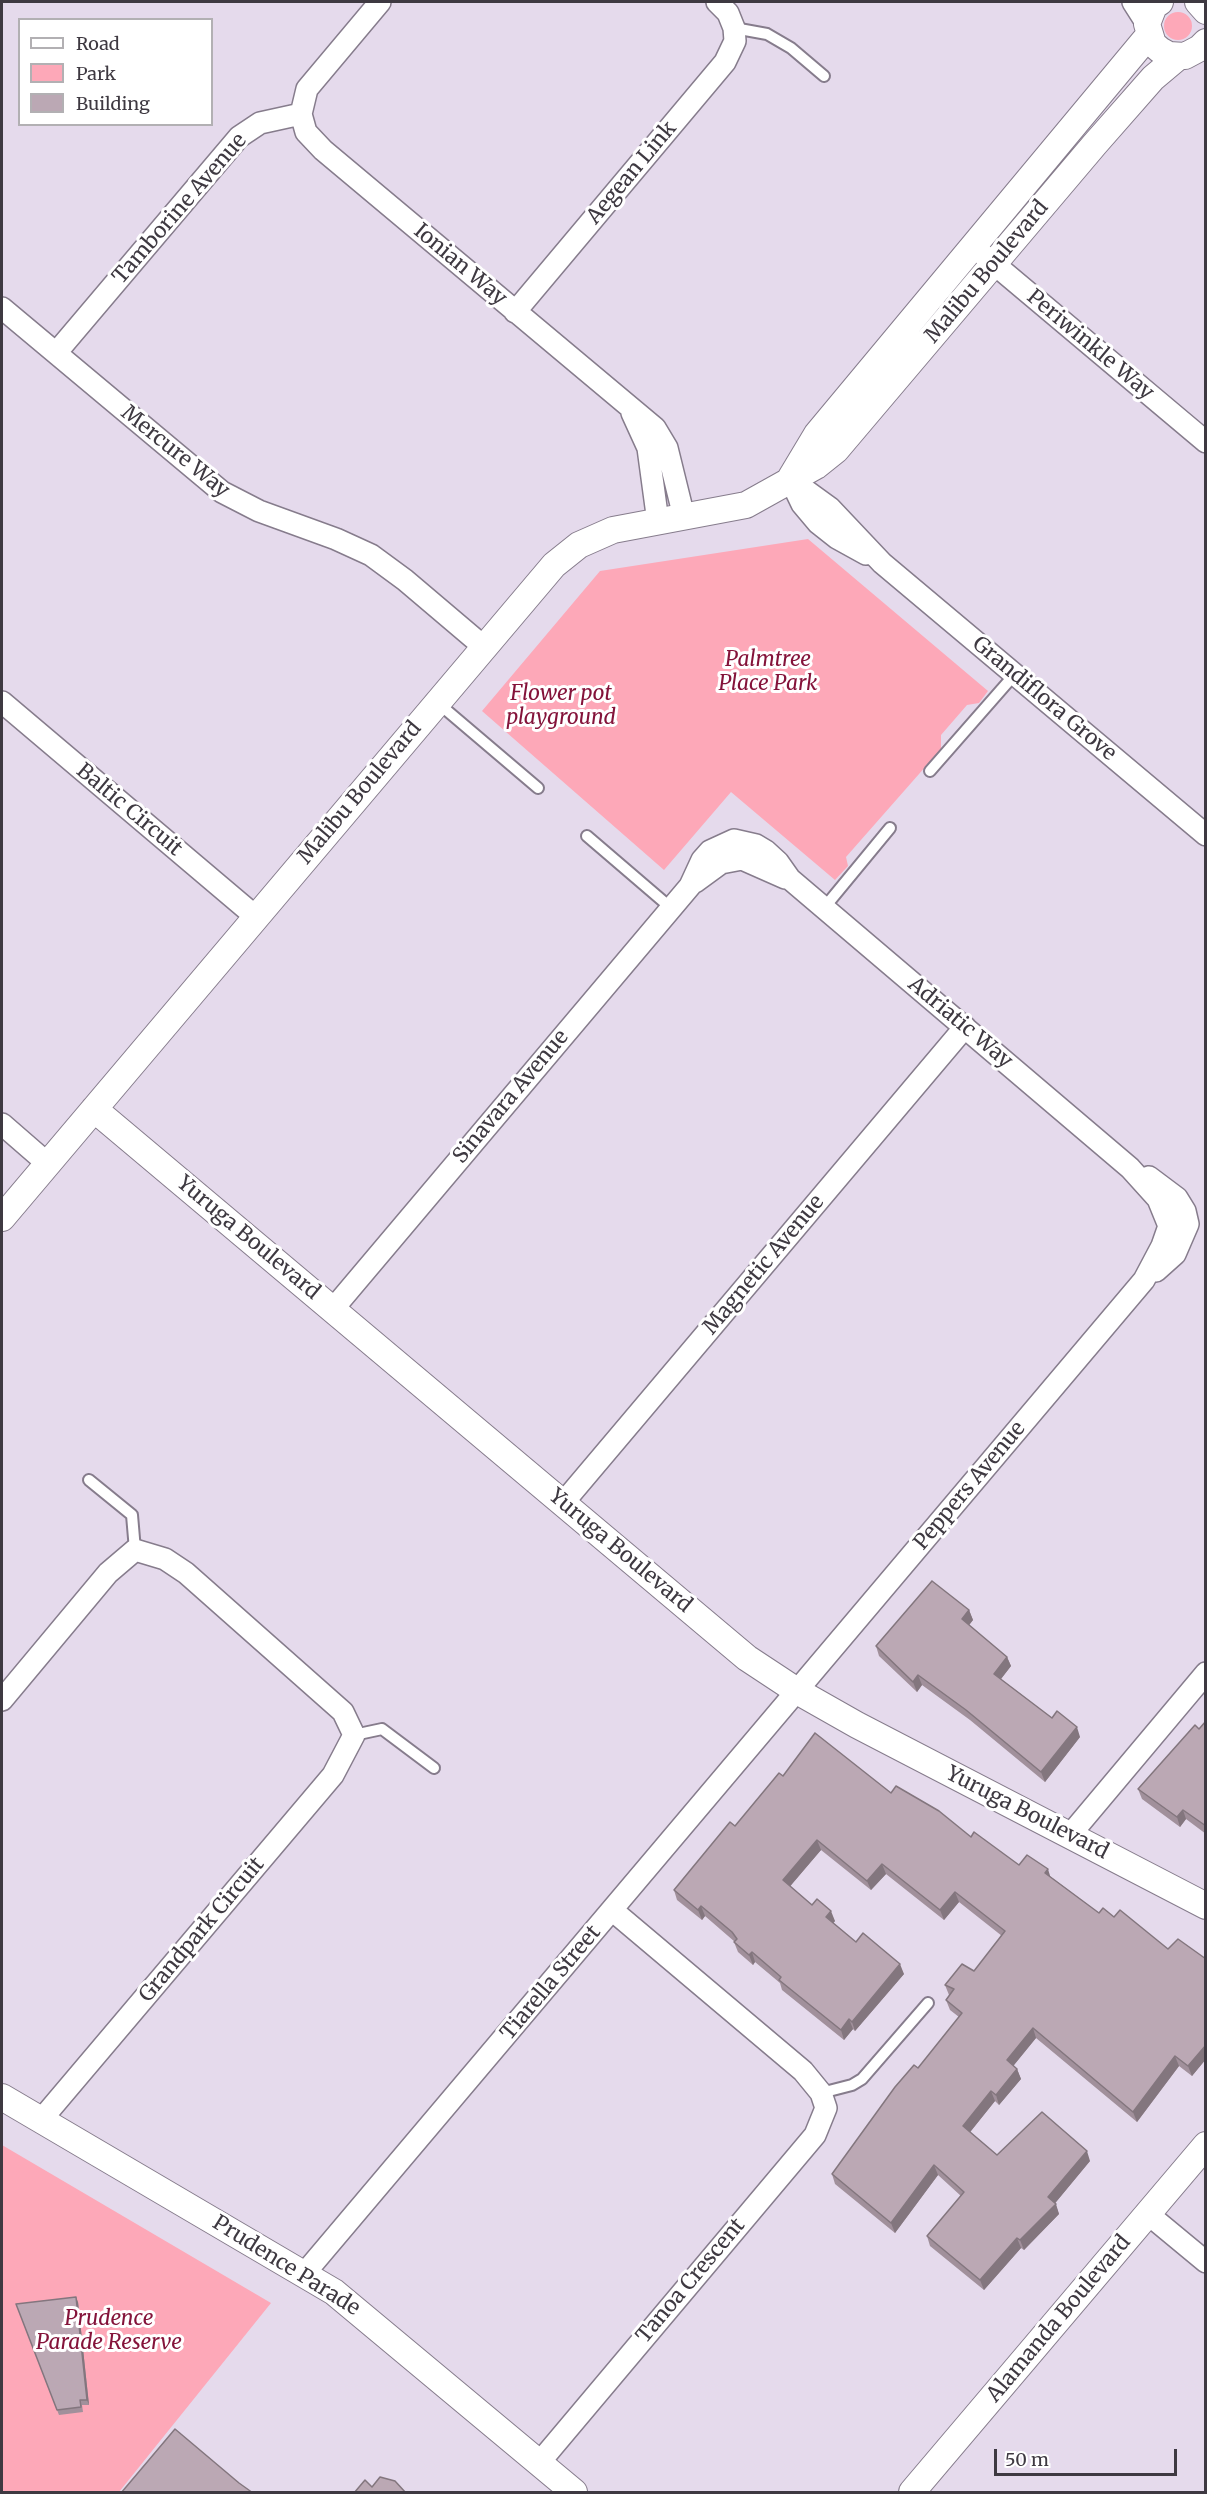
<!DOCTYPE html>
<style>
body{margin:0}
#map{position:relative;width:1207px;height:2494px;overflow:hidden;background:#e5daec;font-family:Merriweather,serif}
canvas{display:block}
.frame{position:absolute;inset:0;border:3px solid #3e3941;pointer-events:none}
.legend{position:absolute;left:18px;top:18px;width:195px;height:108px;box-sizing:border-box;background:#fff;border:2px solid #b2b0b3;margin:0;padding:8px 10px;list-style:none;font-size:18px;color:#3e3941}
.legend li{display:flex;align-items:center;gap:12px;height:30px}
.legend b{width:30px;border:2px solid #b2b0b3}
.scale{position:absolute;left:994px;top:2449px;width:183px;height:27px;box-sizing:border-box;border:3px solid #3e3941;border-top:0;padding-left:8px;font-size:18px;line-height:21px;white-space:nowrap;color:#3e3941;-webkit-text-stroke:4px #fff;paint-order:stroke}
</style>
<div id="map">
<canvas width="1207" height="2494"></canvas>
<div class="frame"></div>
<ul class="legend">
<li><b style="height:8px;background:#fff"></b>Road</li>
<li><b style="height:16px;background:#fda8b8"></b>Park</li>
<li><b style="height:16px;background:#bba8b4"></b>Building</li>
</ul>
<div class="scale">50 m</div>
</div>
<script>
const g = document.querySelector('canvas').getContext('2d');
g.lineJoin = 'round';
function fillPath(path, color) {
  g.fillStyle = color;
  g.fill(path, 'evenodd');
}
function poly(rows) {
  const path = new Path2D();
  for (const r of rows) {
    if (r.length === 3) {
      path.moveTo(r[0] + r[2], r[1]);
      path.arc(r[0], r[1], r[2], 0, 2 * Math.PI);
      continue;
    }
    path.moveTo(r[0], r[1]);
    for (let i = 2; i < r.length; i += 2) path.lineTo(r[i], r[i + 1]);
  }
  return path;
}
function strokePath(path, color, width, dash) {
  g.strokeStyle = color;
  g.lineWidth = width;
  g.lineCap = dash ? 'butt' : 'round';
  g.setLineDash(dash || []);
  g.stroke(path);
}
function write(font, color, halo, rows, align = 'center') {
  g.font = font + ' Merriweather,serif';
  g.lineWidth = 6;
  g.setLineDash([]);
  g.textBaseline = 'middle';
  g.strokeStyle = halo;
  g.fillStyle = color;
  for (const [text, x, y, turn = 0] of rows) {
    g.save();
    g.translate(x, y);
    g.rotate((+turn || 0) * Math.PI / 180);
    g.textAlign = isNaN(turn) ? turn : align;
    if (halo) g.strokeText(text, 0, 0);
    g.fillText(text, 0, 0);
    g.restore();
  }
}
const green = poly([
 [1178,26,14],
 [808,539,988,691,979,703,967,705,941,735,941,749,846,857,848,866,835,880,731,792,664,870,482,711,600,571],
 [2,2145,271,2303,119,2492,2,2492]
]);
const service = poly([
 [734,28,767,34,791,48,824,76],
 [438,703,538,788],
 [930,771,1015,674],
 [587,836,671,908],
 [824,908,890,828],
 [89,1480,132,1515,135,1550],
 [354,1735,382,1729,434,1768],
 [821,2093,852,2085,862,2079,928,2003]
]);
const minor = poly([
 [1133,2,1147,24],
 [301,114,306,132,323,150,655,428,667,448,684,517],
 [974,247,1206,442],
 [2,308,222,492,259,511,336,539,371,555,405,580,484,647],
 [515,312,725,62,735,41,734,28,728,13,717,2],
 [56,353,239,137,260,123,301,114,307,89,380,2],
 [632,413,648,448,658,522],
 [790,479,830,508,882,563,1206,835],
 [790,479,802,504,818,523,837,538,866,554],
 [2,702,256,917],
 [695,882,721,863,742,859,785,878],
 [2,1124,48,1164],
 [1149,1177,1177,1198,1185,1211,1188,1224,1175,1254,1156,1271],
 [563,1503,965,1027],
 [2,1700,108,1573,135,1550,165,1559,186,1573,343,1712,354,1735,333,1775,41,2120],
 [1070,1835,1206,1673],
 [1148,2214,1206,2262],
 [304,2274,1144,1280,1162,1246,1169,1226,1158,1199,1130,1168,790,879,778,862,766,851,756,845,734,840,710,851,702,860,690,886,333,1309],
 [539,2463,815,2135,826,2108,821,2093,803,2071,612,1910]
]);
const tertiary = poly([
 [1160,2,1154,6,1147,24,1153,44,1160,50,1169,55,1185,56,1200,48,1206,42],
 [1198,2,1206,11],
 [790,479,817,434,1149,35],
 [94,1109,747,1658,797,1691,857,1725,1206,1906],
 [2,1218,554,565,579,545,613,530,746,505,816,466,836,450,1095,144,1153,78,1178,57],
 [2,2097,334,2292,574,2492],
 [912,2492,1206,2145]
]);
const wall = poly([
 [969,1610,973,1620,969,1625,1007,1657,1011,1666,1001,1679,1052,1718,1080,1737,1045,1782,970,1720,922,1685,917,1692,879,1656,876,1646],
 [1206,1721,1206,1834,1186,1819,1180,1827,1142,1799,1138,1789,1199,1729],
 [783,1776,891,1793,971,1837,1019,1865,1051,1877,1099,1913,1114,1917,1168,1949,1206,1959,1206,2059,1192,2076,1179,2066,1137,2122,1036,2038,1013,2066,1017,2069,1021,2079,999,2105,995,2101,970,2132,997,2155,1090,2161,1055,2203,1059,2214,1024,2250,1021,2248,984,2290,930,2246,927,2236,961,2196,938,2175,895,2233,835,2184,832,2174,959,2017,950,2010,946,2000,950,1995,949,1995,945,1985,974,1971,1002,1936,959,1902,944,1920,886,1874,871,1890,821,1850,790,1886,812,1905,835,1921,833,1923,856,1942,904,1974,855,2031,853,2029,844,2040,782,1990,780,1983,755,1962,753,1965,738,1952,734,1942,735,1942,705,1916,702,1920,677,1900,674,1890],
 [78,2302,89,2405,82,2405,83,2412,59,2415,16,2304]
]);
const shadedWall = poly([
 [969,1610,973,1620,966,1629,962,1619],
 [1007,1657,1011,1666,997,1684,994,1674],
 [918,1675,922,1685,917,1692,913,1682],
 [1077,1727,1080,1737,1045,1782,1041,1772],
 [1183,1810,1186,1819,1180,1827,1177,1817],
 [817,1840,821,1850,787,1890,783,1880],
 [882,1864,886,1874,871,1890,867,1881],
 [1048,1869,1051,1879,1045,1873],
 [955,1892,959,1902,944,1920,940,1910],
 [701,1906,705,1916,702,1920,698,1910],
 [831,1911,835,1921,830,1927,826,1917],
 [752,1952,755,1962,753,1965,749,1955],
 [900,1964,904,1974,855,2031,852,2022],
 [849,2019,853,2029,844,2040,841,2030],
 [1033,2028,1036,2038,1010,2070,1007,2060],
 [1206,2045,1206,2059,1192,2076,1188,2066],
 [1175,2056,1179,2066,1137,2122,1133,2112],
 [1017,2069,1021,2079,999,2105,996,2095],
 [991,2091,995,2101,967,2136,963,2126],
 [1087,2151,1090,2161,1052,2207,1048,2197],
 [934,2165,938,2175,895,2233,891,2223],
 [1056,2204,1059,2214,1024,2250,1020,2240],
 [1017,2238,1021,2248,984,2290,980,2280],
 [76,2297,78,2302,89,2405,87,2400]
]);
const building = poly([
 [932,1581,969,1610,962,1619,1007,1657,994,1674,1052,1718,1057,1711,1077,1727,1041,1772,966,1710,918,1675,913,1682,876,1646,932,1581],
 [1206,1721,1206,1826,1183,1810,1177,1817,1138,1789,1195,1725,1199,1729,1206,1721],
 [815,1733,891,1793,896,1786,939,1811,971,1837,974,1832,1019,1865,1027,1855,1048,1869,1045,1873,1099,1913,1103,1908,1114,1917,1120,1910,1168,1949,1178,1939,1206,1959,1206,2045,1188,2066,1175,2056,1133,2112,1033,2028,1007,2060,1017,2069,996,2095,991,2091,963,2126,997,2155,1042,2112,1087,2151,1048,2197,1056,2204,1020,2240,1017,2238,980,2280,927,2236,964,2192,934,2165,891,2223,832,2174,895,2087,914,2065,918,2068,962,2013,946,2000,954,1989,945,1985,962,1964,974,1971,1005,1931,955,1892,940,1910,882,1864,867,1881,817,1840,783,1880,812,1905,817,1899,831,1911,826,1917,856,1942,863,1933,900,1964,852,2022,849,2019,841,2030,779,1980,781,1977,752,1952,749,1955,734,1942,737,1939,732,1932,701,1906,698,1910,674,1890,730,1822,735,1826,779,1773,783,1776,815,1733],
 [76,2297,87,2400,80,2400,81,2407,57,2410,16,2304,76,2297],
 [175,2429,239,2483,253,2493,121,2493,175,2429],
 [380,2477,395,2481,406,2493,354,2493,365,2480,372,2487,380,2477]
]);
const streetNames = [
 ["Aegean Link",632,173,-50],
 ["Tamborine Avenue",180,209,-49],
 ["Ionian Way",460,265,40],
 ["Malibu Boulevard",987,272,-50],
 ["Periwinkle Way",1090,345,40],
 ["Mercure Way",175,452,39],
 ["Grandiflora Grove",1044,699,40],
 ["Malibu Boulevard",360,793,-50],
 ["Baltic Circuit",129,810,40],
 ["Adriatic Way",960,1023,40],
 ["Sinavara Avenue",511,1097,-50],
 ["Yuruga Boulevard",248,1238,40],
 ["Magnetic Avenue",764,1265,-50],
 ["Peppers Avenue",970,1486,-50],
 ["Yuruga Boulevard",620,1551,40],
 ["Yuruga Boulevard",1027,1813,27],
 ["Grandpark Circuit",202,1930,-50],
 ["Tiarella Street",551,1983,-50],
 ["Prudence Parade",286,2266,32],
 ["Tanoa Crescent",691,2281,-50],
 ["Alamanda Boulevard",1059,2319,-50]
];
const parkNames = [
 ["Palmtree",768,660],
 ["Place Park",768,684],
 ["Flower pot",561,694],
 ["playground",561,718],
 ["Prudence",109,2319],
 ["Parade Reserve",109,2343]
];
fillPath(green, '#fda8b8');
strokePath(service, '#867c8c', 14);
strokePath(minor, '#867c8c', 24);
strokePath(tertiary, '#867c8c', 28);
strokePath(service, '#fff', 10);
strokePath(minor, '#fff', 21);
strokePath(tertiary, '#fff', 26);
fillPath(wall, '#a1909b');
fillPath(shadedWall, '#83767e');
fillPath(building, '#bba8b4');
strokePath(building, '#83767e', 1.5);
write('21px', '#3e3941', '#fff', streetNames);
write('italic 21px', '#84133a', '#fff', parkNames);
</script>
